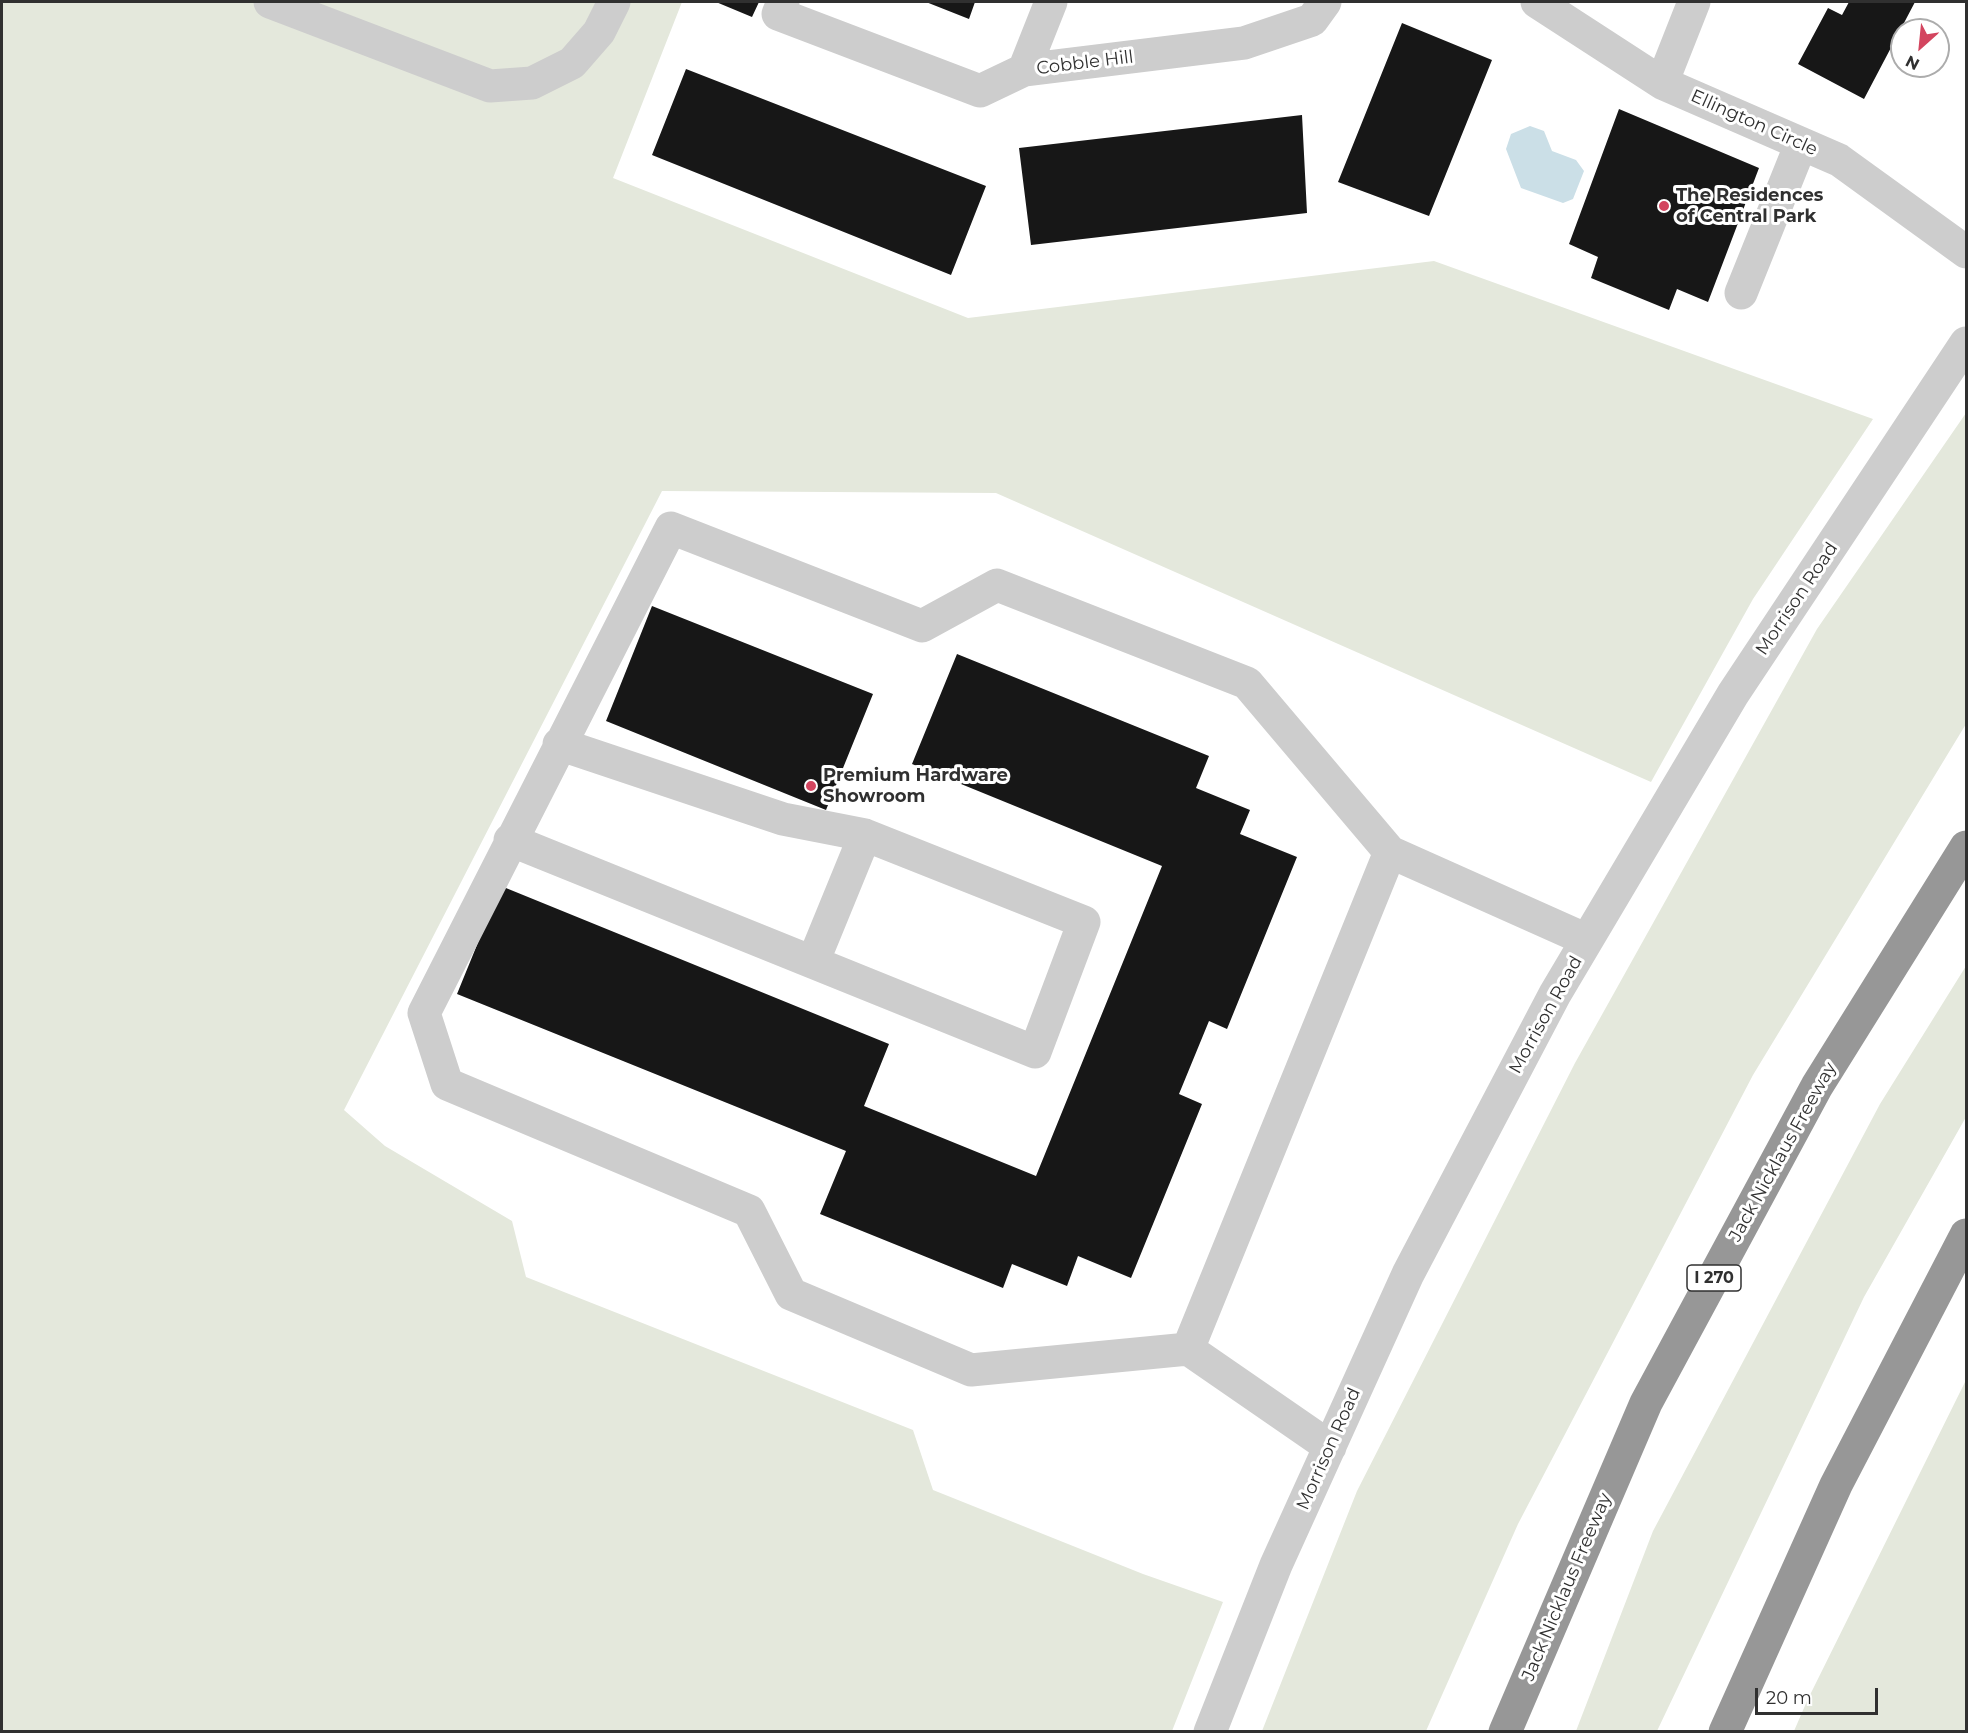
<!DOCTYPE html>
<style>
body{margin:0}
#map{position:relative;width:1968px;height:1733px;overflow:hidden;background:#fff;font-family:Montserrat,sans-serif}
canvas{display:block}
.frame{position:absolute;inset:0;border:3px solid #303030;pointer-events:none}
.north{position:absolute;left:1890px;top:18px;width:60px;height:60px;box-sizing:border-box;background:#fff;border:2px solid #acacac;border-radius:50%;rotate:207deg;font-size:16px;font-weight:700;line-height:24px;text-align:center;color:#303030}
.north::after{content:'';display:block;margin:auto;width:21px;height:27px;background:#d3455f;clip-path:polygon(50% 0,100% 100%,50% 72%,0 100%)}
.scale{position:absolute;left:1755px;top:1688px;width:123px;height:27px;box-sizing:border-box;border:3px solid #303030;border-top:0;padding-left:8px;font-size:18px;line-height:21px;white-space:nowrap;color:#303030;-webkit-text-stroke:4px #fff;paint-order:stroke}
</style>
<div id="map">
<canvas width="1968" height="1733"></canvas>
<div class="frame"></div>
<div class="north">N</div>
<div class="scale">20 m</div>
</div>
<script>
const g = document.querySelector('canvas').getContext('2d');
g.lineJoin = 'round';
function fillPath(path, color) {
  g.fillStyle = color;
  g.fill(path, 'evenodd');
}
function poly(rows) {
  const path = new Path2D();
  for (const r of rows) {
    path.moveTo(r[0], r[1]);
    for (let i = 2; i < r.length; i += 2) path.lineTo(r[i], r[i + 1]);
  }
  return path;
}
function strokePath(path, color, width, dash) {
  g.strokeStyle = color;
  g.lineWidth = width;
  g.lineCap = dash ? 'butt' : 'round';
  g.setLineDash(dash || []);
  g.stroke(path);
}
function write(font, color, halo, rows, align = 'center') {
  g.font = font + ' Montserrat,sans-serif';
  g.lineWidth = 6;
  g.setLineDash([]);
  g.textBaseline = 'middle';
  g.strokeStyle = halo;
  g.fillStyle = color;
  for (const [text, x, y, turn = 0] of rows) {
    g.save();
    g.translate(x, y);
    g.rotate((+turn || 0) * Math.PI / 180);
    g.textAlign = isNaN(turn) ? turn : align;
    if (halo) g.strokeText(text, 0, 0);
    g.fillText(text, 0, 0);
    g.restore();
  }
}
const green = poly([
 [2,2,682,2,613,178,968,318,1434,261,1873,419,1753,599,1651,782,996,493,662,491,344,1110,385,1146,512,1221,526,1277,913,1430,933,1490,1143,1574,1223,1602,1172,1731,2,1732],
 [1966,413,1966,724,1753,1075,1518,1524,1426,1731,1262,1731,1357,1491,1575,1063,1817,629],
 [1966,966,1966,1117,1864,1297,1657,1731,1576,1731,1653,1531,1880,1104],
 [1966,1380,1966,1731,1794,1731,1807,1701]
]);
const water = poly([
 [1530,126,1544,131,1552,151,1576,160,1584,171,1573,199,1563,203,1521,188,1506,149,1511,134]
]);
const building = poly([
 [716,2,759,2,752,17],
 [926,2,975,2,969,19],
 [1849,2,1915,2,1864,99,1798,64,1828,8,1842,15],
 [1402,23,1492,60,1429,216,1338,182],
 [686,69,986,186,951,275,652,155],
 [1619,109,1759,168,1708,302,1677,289,1669,310,1591,278,1598,257,1569,244],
 [1302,115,1307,213,1031,245,1019,148],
 [652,606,873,694,826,810,606,721],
 [957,654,1209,756,1196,788,1250,810,1240,834,1297,857,1227,1029,1209,1021,1179,1094,1202,1104,1131,1278,1078,1256,1067,1286,1012,1264,1003,1288,820,1214,846,1151,457,994,501,886,889,1044,864,1106,1036,1176,1162,866,912,764]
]);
const minor = poly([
 [270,2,490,86,532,83,572,63,599,32,614,2],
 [783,2,778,14,980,91,1024,70,1244,43,1312,20,1325,2],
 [1537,2,1662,83,1839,160,1966,252],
 [1024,70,1051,2],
 [1662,83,1694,2],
 [1741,293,1801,144],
 [510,840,1035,1052,1084,922,865,835,783,819,559,744],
 [813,962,865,835],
 [1188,1349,971,1370,791,1294,749,1211,447,1084,424,1013,671,528,922,626,997,585,1247,683,1390,852],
 [1330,1447,1188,1349,1390,852,1587,940],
 [1210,1732,1276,1565,1408,1274,1555,994,1733,694,1966,343]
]);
const highway = poly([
 [1505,1732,1646,1403,1817,1086,1966,847],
 [1725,1732,1836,1485,1966,1235]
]);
const markers = [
 [1664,206,6,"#d3455f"],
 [811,786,6,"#d3455f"]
];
const shields = [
 [1714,1278,54]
];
const shieldNames = [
 ["I 270",1714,1278]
];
const streetNames = [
 ["Cobble Hill",1085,63,-7],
 ["Ellington Circle",1754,123,24],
 ["Morrison Road",1797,599,-56],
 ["Morrison Road",1546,1015,-61],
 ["Jack Nicklaus Freeway",1783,1152,-61],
 ["Morrison Road",1329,1449,-66],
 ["Jack Nicklaus Freeway",1567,1587,-67]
];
const poiNames = [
 ["The Residences",1676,196],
 ["of Central Park",1676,217],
 ["Premium Hardware",823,776],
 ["Showroom",823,797]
];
fillPath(green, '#e4e8dc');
fillPath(water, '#cbdfe7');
fillPath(building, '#171717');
strokePath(minor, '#cdcdcd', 33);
strokePath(highway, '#979797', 33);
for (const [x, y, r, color] of markers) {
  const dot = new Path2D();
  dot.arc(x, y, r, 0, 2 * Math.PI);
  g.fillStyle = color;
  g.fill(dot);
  strokePath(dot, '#fff', 2);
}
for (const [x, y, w] of shields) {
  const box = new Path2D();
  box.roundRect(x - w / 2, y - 13, w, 26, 4.5);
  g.fillStyle = '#fff';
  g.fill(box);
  strokePath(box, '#303030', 1.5);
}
write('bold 16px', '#303030', null, shieldNames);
write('18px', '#303030', '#fff', streetNames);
write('bold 18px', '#303030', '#fff', poiNames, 'left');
</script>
